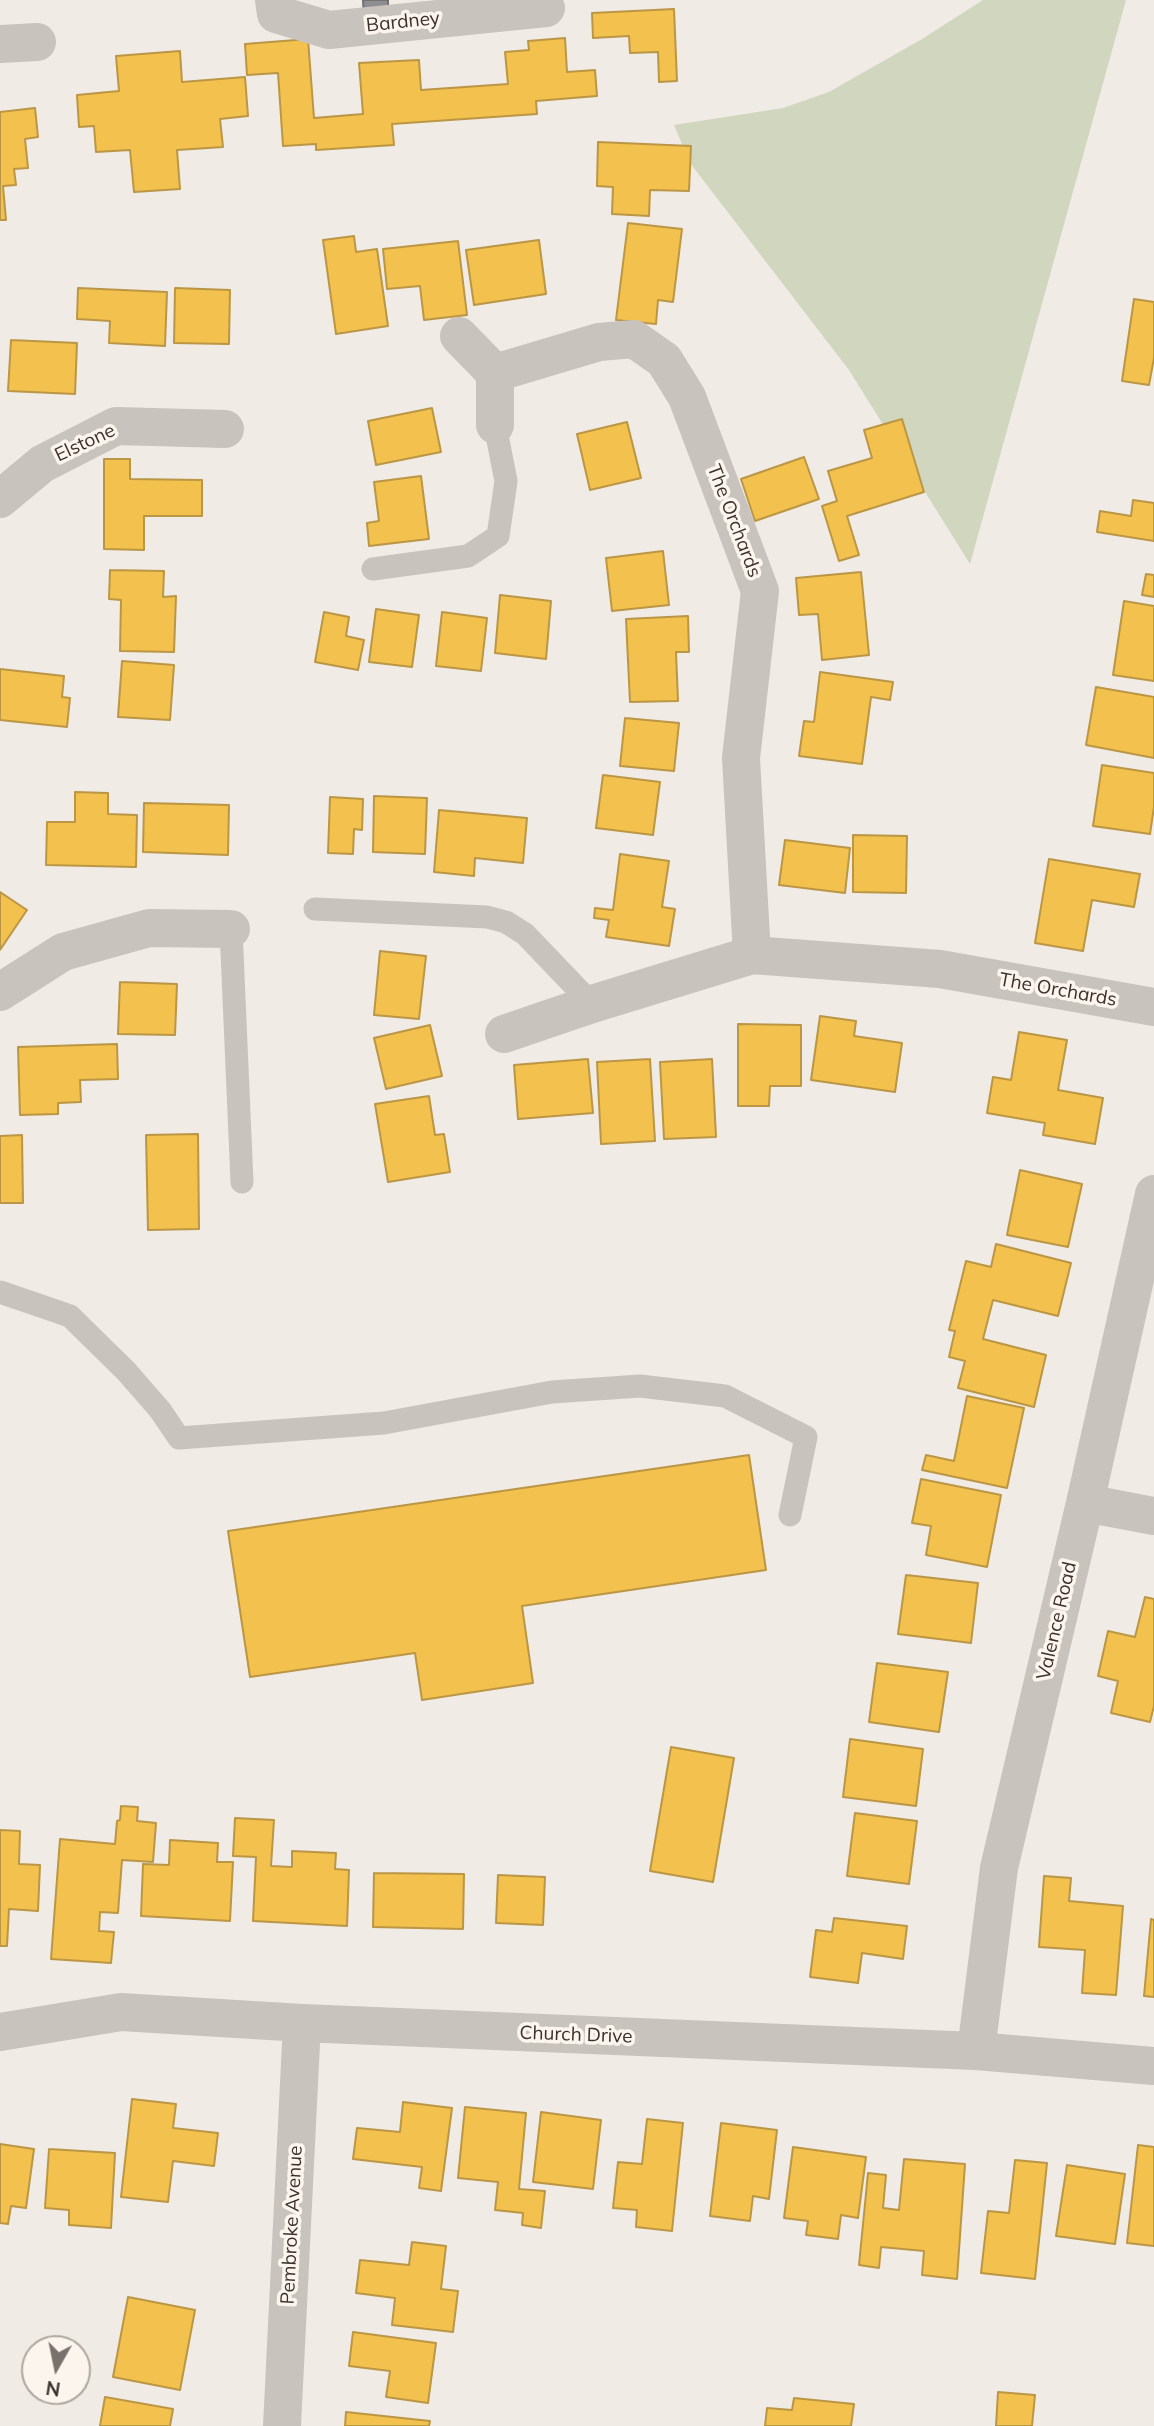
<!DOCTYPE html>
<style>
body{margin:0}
#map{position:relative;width:1154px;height:2426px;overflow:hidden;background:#f0ebe5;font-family:Mulish,sans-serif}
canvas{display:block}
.north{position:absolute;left:21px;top:2335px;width:70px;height:70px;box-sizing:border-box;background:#fbf5ee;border:2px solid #aea6a0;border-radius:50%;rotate:189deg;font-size:19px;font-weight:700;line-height:28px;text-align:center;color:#3b302b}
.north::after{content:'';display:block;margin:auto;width:24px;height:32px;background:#7a716c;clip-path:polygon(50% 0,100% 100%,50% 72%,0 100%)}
</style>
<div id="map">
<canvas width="1154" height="2426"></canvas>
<div class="north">N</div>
</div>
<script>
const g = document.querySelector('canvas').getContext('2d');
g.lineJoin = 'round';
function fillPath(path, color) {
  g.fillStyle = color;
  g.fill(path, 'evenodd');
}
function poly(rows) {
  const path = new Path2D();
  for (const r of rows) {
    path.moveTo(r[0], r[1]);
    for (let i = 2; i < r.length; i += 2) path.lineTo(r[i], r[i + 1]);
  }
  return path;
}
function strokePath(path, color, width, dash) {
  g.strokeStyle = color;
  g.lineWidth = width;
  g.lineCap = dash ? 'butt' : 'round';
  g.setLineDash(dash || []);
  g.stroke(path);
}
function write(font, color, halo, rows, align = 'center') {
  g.font = font + ' Mulish,sans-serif';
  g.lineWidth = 7;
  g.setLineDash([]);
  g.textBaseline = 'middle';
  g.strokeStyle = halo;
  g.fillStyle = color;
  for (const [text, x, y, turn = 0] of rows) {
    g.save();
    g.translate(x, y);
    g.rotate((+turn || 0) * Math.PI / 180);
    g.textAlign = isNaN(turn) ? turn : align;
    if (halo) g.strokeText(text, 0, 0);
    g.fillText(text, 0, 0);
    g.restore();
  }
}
const green = poly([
 [983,0,1126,0,970,564,849,370,690,163,674,125,783,108,829,92,922,39]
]);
const homes = poly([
 [674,9,677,81,659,82,658,52,630,53,629,36,593,38,592,13,674,9],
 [565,38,567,72,595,70,597,96,536,101,537,114,392,124,394,145,316,150,316,144,283,146,278,73,247,75,245,44,308,39,314,118,363,114,359,63,419,60,421,90,508,84,505,52,529,50,528,41,565,38],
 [180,51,182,82,245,77,248,116,220,119,223,147,177,150,180,189,134,192,130,150,96,152,94,126,79,127,77,95,119,91,116,56,180,51],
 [35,108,38,137,25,139,28,168,14,169,16,185,3,186,6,220,0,220,0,112,35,108],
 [598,142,691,146,689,191,650,190,649,216,612,214,613,187,597,186,598,142],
 [628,223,682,229,673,302,658,300,656,324,616,320,628,223],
 [354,236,356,252,377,249,388,326,336,334,323,240,354,236],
 [539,240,546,294,474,305,466,250,539,240],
 [458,241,467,315,424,320,420,286,387,289,383,249,458,241],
 [78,288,167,292,165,346,109,343,110,321,77,319,78,288],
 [175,288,230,290,229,344,174,343,175,288],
 [1134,299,1154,302,1154,358,1149,385,1122,381,1134,299],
 [11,340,77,343,75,394,8,391,11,340],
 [432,408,441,452,376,465,368,421,432,408],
 [902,419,924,492,847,516,859,555,839,561,822,506,837,501,828,471,872,458,864,430,902,419],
 [627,422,641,478,590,490,577,434,627,422],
 [804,457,819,499,755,521,741,479,804,457],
 [104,459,130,459,130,479,202,480,202,516,144,516,144,550,104,549,104,459],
 [421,476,429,539,369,546,367,523,379,521,374,482,421,476],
 [1133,500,1154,503,1154,541,1097,532,1100,511,1131,516,1133,500],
 [663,551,669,605,612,611,606,558,663,551],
 [110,570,164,571,163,597,176,596,174,652,120,651,121,600,109,599,110,570],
 [861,572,869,655,822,660,818,614,799,615,796,578,861,572],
 [1146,574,1154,575,1154,597,1142,595,1146,574],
 [500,595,551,601,546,659,495,653,500,595],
 [1124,601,1154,606,1154,681,1113,675,1124,601],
 [376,609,419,615,412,667,369,662,376,609],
 [324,612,349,617,346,636,364,640,358,670,315,662,324,612],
 [442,612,487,618,481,671,436,666,442,612],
 [688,616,689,652,676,652,678,701,630,702,626,619,688,616],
 [122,661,174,665,170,720,118,717,122,661],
 [0,669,64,676,62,697,70,698,67,727,0,720,0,669],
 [820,672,893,682,890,700,871,697,862,764,799,756,804,721,814,722,820,672],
 [1096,687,1154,697,1154,758,1086,745,1096,687],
 [625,718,679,723,674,771,620,766,625,718],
 [1102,765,1154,773,1154,807,1150,834,1093,826,1102,765],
 [603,775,660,782,653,835,596,828,603,775],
 [75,792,108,793,108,814,137,815,136,867,46,865,47,822,75,822,75,792],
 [374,796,427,798,425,854,373,852,374,796],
 [330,797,363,799,362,830,354,829,353,854,328,853,330,797],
 [144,803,229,805,228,855,143,852,144,803],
 [439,810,527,818,523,863,475,858,474,876,434,872,439,810],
 [853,835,907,836,906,893,853,892,853,835],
 [785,840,850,848,845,893,779,885,785,840],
 [620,854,669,861,662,907,675,909,669,946,606,937,609,920,594,918,595,908,613,910,620,854],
 [1049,859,1140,874,1134,907,1092,900,1083,951,1035,943,1049,859],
 [0,892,27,910,0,950,0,892],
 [380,951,426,956,419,1019,374,1015,380,951],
 [120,982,177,984,175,1035,118,1034,120,982],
 [820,1016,856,1021,854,1036,902,1043,895,1092,811,1080,820,1016],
 [738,1024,801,1025,801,1086,770,1086,769,1106,738,1106,738,1024],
 [430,1025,442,1076,386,1089,374,1038,430,1025],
 [1019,1032,1067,1040,1058,1090,1103,1098,1095,1144,1043,1135,1045,1123,987,1113,993,1077,1011,1080,1019,1032],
 [117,1044,118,1079,80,1080,81,1102,58,1103,58,1114,20,1115,18,1047,117,1044],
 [588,1059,593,1113,518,1119,514,1065,588,1059],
 [650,1059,655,1141,601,1144,597,1062,650,1059],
 [712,1059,716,1137,664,1139,660,1062,712,1059],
 [429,1096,435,1135,444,1134,450,1172,388,1182,375,1104,429,1096],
 [198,1134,199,1229,148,1230,146,1135,198,1134],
 [22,1135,23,1203,0,1203,0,1136,22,1135],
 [1020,1170,1082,1184,1068,1247,1007,1235,1020,1170],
 [996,1244,1071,1263,1058,1316,993,1300,983,1339,1046,1355,1034,1407,958,1388,965,1361,949,1357,955,1331,949,1330,966,1261,991,1267,996,1244],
 [967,1396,1024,1408,1007,1488,922,1470,926,1455,954,1461,967,1396],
 [749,1455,766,1570,522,1606,533,1683,422,1700,415,1653,250,1677,228,1531,749,1455],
 [921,1479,1001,1495,987,1567,926,1555,931,1526,912,1523,921,1479],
 [906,1575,978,1583,971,1643,898,1634,906,1575],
 [1145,1597,1154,1599,1154,1706,1150,1722,1111,1713,1118,1681,1098,1676,1108,1631,1135,1637,1145,1597],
 [877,1663,948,1672,939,1732,869,1722,877,1663],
 [850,1739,923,1749,916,1806,843,1797,850,1739],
 [671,1747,734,1758,713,1882,650,1871,671,1747],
 [121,1806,138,1807,137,1821,156,1823,153,1862,122,1860,118,1913,100,1912,99,1931,114,1932,111,1963,51,1959,60,1839,115,1844,117,1821,120,1820,121,1806],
 [855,1813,917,1821,909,1884,847,1876,855,1813],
 [235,1818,274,1820,271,1866,292,1867,292,1851,336,1853,335,1869,349,1870,347,1926,253,1921,256,1857,233,1856,235,1818],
 [0,1830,20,1831,19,1864,40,1865,38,1911,9,1909,7,1946,0,1946,0,1830],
 [170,1840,218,1843,217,1862,233,1862,230,1921,141,1916,143,1864,169,1865,170,1840],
 [374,1873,464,1874,463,1929,373,1927,374,1873],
 [498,1875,545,1877,543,1925,496,1923,498,1875],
 [1044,1876,1071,1878,1069,1901,1123,1906,1116,1995,1082,1993,1085,1950,1039,1947,1044,1876],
 [834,1918,907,1926,903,1959,862,1953,858,1983,810,1977,816,1930,832,1932,834,1918],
 [1151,1919,1154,1920,1154,1997,1144,1996,1151,1919],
 [132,2099,176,2104,173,2128,218,2133,214,2166,173,2161,168,2202,121,2197,132,2099],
 [403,2102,452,2108,441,2191,419,2188,422,2167,353,2159,357,2128,400,2132,403,2102],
 [465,2107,526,2113,519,2189,545,2191,541,2228,522,2225,523,2213,495,2210,498,2182,458,2178,465,2107],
 [541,2112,601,2120,593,2189,533,2182,541,2112],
 [647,2119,683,2123,672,2231,636,2227,637,2210,613,2208,618,2162,642,2164,647,2119],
 [721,2123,777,2130,769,2199,753,2196,750,2221,710,2216,721,2123],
 [0,2144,34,2149,26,2208,11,2206,8,2224,0,2223,0,2144],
 [1138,2145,1154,2147,1154,2246,1127,2243,1138,2145],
 [793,2147,866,2157,858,2218,841,2215,838,2239,806,2235,808,2221,784,2218,793,2147],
 [49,2149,115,2153,111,2228,69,2225,69,2210,45,2208,49,2149],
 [904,2159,965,2164,957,2279,922,2275,924,2251,881,2247,879,2268,859,2265,868,2173,886,2175,883,2208,899,2210,904,2159],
 [1015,2160,1047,2163,1035,2279,981,2273,988,2211,1009,2213,1015,2160],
 [1067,2165,1125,2174,1115,2244,1056,2236,1067,2165],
 [412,2242,446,2246,441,2289,458,2291,453,2332,392,2325,395,2298,356,2293,360,2260,409,2265,412,2242],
 [128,2297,195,2310,180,2390,113,2377,128,2297],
 [353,2332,436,2343,428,2403,386,2397,390,2371,349,2366,353,2332],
 [998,2392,1035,2395,1032,2426,996,2426,998,2392],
 [105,2397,173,2409,170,2426,100,2426,105,2397],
 [794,2398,854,2404,851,2426,765,2426,767,2408,792,2410,794,2398],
 [346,2412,430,2421,429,2426,345,2426,346,2412]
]);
const industry = poly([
 [363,0,388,0,388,17,364,18,363,0]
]);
const lane = poly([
 [373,569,468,556,498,536,506,481,495,425],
 [315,909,487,917,506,922,525,934,592,1004],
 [231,929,242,1182],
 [0,1292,70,1316,126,1371,160,1410,179,1438,384,1423,552,1392,640,1386,725,1396,806,1437,790,1515]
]);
const street = poly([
 [274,0,276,14,329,30,546,8],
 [0,44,37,42],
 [459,336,495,373,495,425],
 [495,373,599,342,634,339,664,360,687,397,760,591,741,758,752,955],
 [0,499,42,464,116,426,225,429],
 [0,992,63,952,149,928,231,929],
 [504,1034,592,1004,752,955,940,969,1154,1007],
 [1085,1503,1154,1516],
 [0,2032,121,2012,302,2023,976,2051,1154,2066],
 [976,2051,999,1868,1085,1503,1154,1194],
 [282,2426,302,2023]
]);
const streetNames = [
 ["Bardney",403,22,-6],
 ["Elstone",85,443,-25],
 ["The Orchards",734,521,69],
 ["The Orchards",1058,990,10],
 ["Valence Road",1057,1621,-77],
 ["Church Drive",576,2035,2],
 ["Pembroke Avenue",292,2225,-87]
];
fillPath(green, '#d1d6bf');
fillPath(homes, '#f2c14e');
strokePath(homes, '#bb9644', 2);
fillPath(industry, '#8d8d92');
strokePath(industry, '#747173', 2);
strokePath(lane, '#c9c3be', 23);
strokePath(street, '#c9c3be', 38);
write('19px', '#3b302b', '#fbf5ee', streetNames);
</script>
